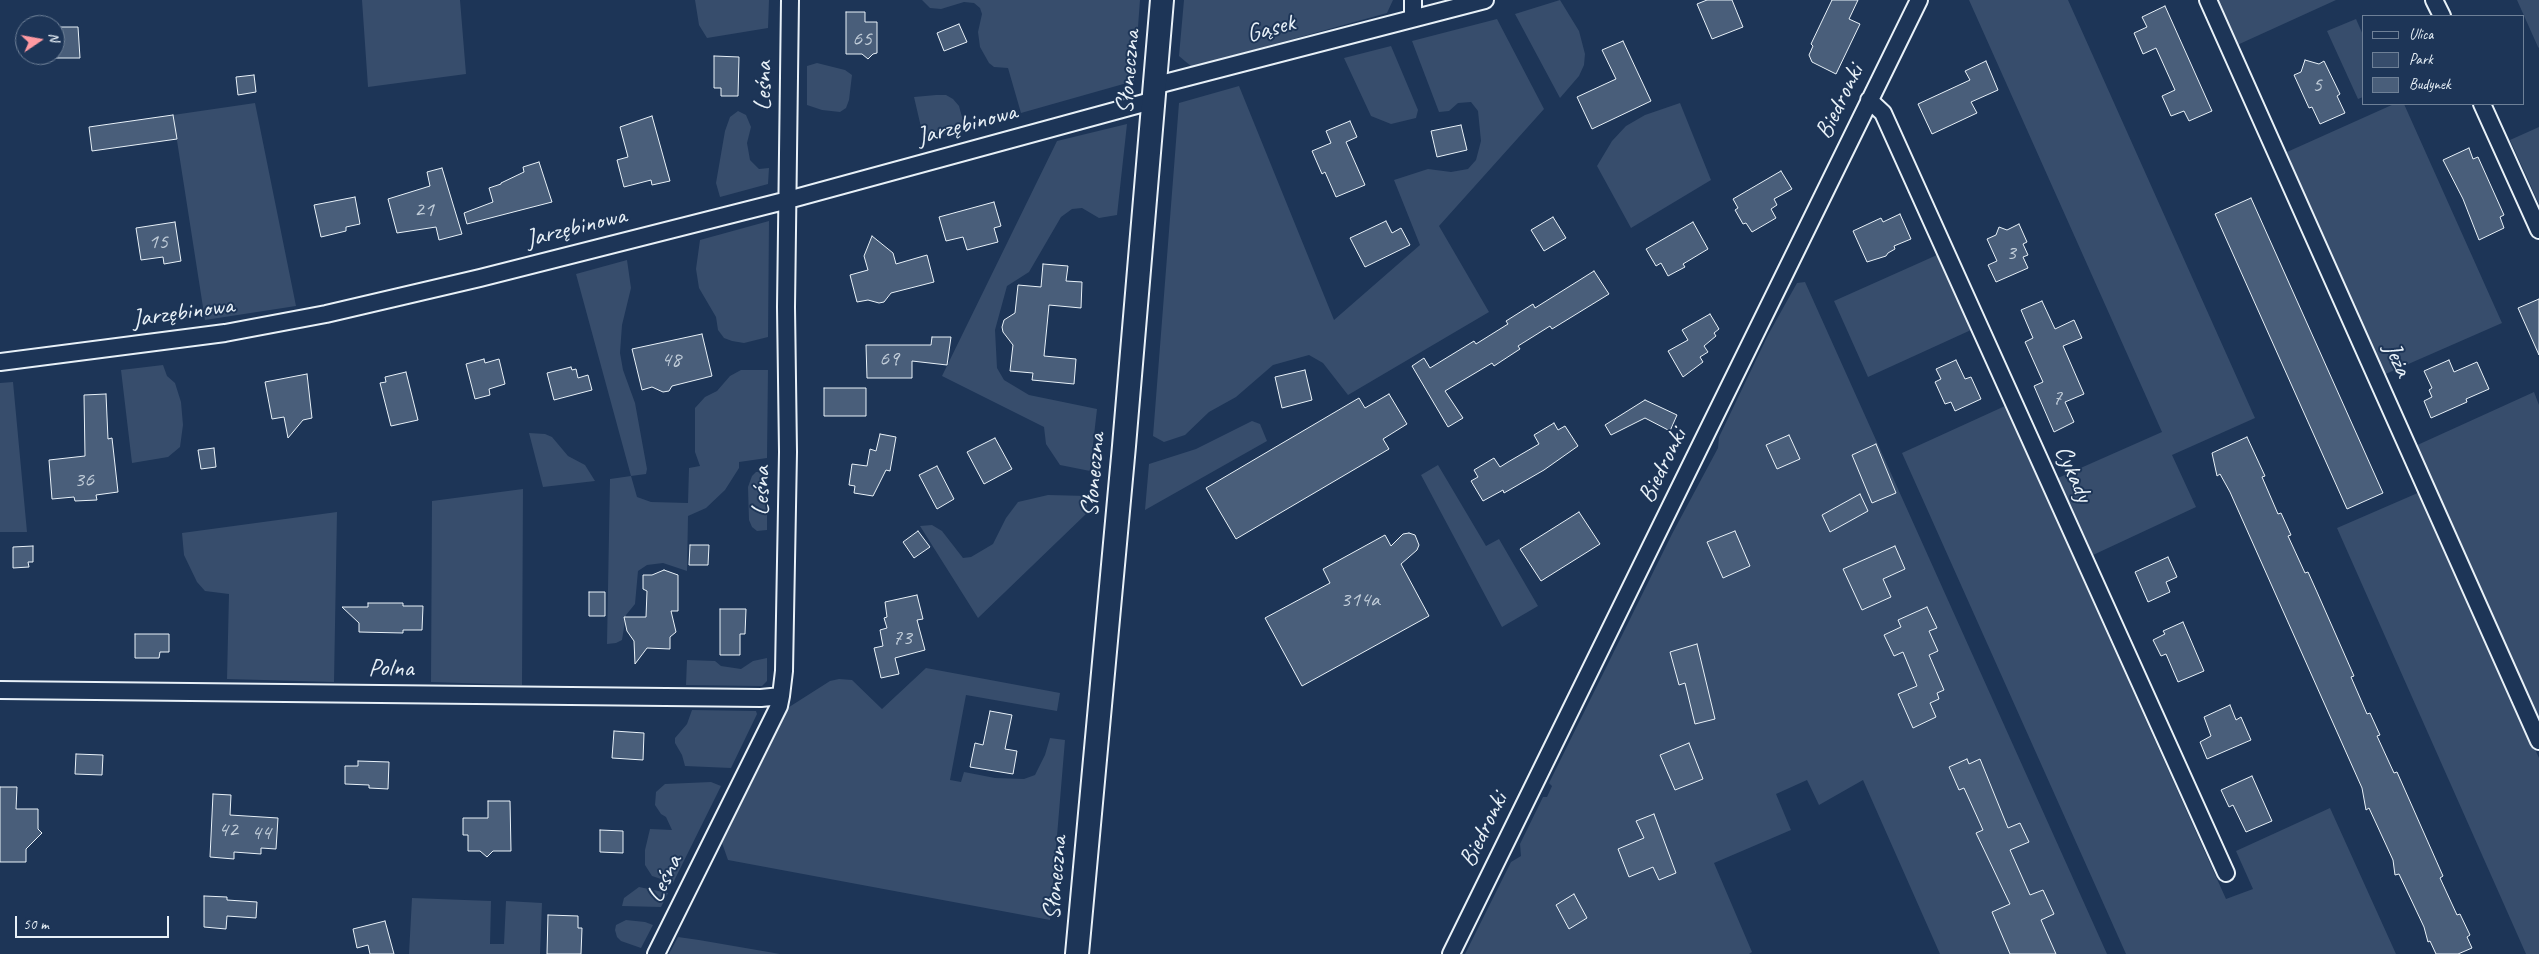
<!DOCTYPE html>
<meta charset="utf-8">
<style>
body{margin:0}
#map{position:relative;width:2539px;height:954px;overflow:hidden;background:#1d3557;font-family:Caveat,sans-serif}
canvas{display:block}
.legend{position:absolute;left:2362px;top:15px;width:162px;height:90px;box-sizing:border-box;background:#1d3557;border:1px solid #6e8097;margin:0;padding:6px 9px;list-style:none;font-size:15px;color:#e8f1f8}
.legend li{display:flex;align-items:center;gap:10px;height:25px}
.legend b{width:25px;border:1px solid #6e8097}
.north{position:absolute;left:15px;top:15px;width:50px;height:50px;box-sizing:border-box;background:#1d3557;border:1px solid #6e8097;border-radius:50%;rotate:78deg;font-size:14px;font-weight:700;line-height:20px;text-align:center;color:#e8f1f8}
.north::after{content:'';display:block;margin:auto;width:18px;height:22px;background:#ff9aa2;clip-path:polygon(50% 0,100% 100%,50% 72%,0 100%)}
.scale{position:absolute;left:15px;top:916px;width:154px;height:22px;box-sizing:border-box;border:2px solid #e8f1f8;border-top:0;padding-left:6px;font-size:15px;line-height:18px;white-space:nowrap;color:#e8f1f8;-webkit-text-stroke:4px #1d3557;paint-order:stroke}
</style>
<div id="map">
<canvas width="2539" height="954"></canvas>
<ul class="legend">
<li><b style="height:6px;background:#1d3557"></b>Ulica</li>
<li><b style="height:14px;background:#374d6c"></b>Park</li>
<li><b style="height:14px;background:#495e7a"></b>Budynek</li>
</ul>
<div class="north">N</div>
<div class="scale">50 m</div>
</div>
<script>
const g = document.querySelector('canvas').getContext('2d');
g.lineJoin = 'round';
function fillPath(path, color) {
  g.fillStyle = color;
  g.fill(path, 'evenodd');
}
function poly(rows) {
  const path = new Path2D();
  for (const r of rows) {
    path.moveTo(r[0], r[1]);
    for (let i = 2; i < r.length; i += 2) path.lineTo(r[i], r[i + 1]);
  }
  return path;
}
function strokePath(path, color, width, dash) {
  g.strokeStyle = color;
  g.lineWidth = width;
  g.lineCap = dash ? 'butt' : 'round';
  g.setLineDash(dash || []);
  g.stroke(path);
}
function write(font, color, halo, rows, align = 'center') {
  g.font = font + ' Caveat,sans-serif';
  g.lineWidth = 4;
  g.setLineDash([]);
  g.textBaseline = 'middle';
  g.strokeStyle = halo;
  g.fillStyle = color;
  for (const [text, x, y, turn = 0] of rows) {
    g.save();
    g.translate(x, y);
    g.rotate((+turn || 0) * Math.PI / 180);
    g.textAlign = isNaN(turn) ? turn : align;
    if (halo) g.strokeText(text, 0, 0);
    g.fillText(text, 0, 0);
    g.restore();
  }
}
const green = poly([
 [362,0,460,0,466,74,368,87],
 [695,0,769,0,768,28,707,38,699,25],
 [922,0,1140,0,1134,81,1021,113,1008,68,994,67,989,63,980,47,978,32,982,14,980,8,974,3,964,2,941,9,930,8],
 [1184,0,1393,0,1387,13,1192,67,1179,56],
 [1560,0,1579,31,1585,54,1584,65,1579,76,1560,98,1515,14],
 [1969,0,2068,0,2255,418,2172,455,2196,507,2093,555,2058,478,2162,432],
 [2213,0,2336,0,2235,46],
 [2517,0,2539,0,2539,48,2538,47],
 [1497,19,1544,109,1439,226,1489,312,1348,395,1323,363,1309,355,1273,365,1236,397,1209,412,1185,435,1164,442,1153,436,1179,103,1239,86,1334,320,1420,245,1394,180,1428,169,1451,172,1468,169,1476,160,1481,141,1478,111,1471,102,1458,103,1449,111,1439,112,1412,41],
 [2356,19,2363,35,2363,97,2358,99,2327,31],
 [1391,46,1418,110,1416,118,1391,124,1371,116,1344,58],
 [817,63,845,70,852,75,849,100,846,108,840,112,822,110,807,105,807,66],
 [936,95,946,95,953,99,959,106,965,128,924,140,914,97],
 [255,103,296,306,205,320,173,115],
 [1680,103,1711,180,1631,228,1597,166,1612,141,1626,126,1645,115],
 [2394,104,2404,104,2502,323,2381,376,2287,152],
 [738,111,746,115,751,127,747,143,750,160,759,169,769,168,768,184,720,197,716,183,725,131,730,117],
 [1127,124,1117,215,1099,218,1082,208,1072,209,1061,217,1029,272,1007,286,995,330,997,368,1004,380,1029,395,1097,409,1090,471,1060,465,1046,444,1044,427,942,376,1057,141],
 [2539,127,2539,204,2510,140],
 [769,221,768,337,744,343,732,341,724,338,718,330,716,317,699,288,696,269,700,240],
 [1937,255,1971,330,1868,377,1834,301],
 [627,260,631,288,622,325,620,353,623,370,635,403,647,469,646,474,631,476,637,497,651,502,688,503,689,468,700,466,695,452,695,408,705,397,717,391,730,376,741,370,768,370,767,458,739,462,739,468,725,490,706,508,688,516,687,571,663,563,647,565,638,571,635,604,626,615,622,640,616,643,607,644,610,479,631,476,576,274],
 [1805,282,2107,954,1940,954,1863,780,1819,805,1807,780,1776,794,1791,830,1714,863,1752,952,1749,954,1465,954,1511,862,1521,856,1520,844,1543,797,1547,797,1552,786,1549,783,1672,534,1718,448,1719,437,1768,335,1797,283],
 [163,365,167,376,175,383,181,402,183,425,180,447,168,457,132,463,121,370],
 [13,382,27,532,0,532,0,383],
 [2534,392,2539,405,2539,726,2413,447],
 [2005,406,2226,899,2253,889,2236,851,2330,808,2396,954,2126,954,1902,453],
 [1252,421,1260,424,1267,441,1145,510,1149,464,1196,449],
 [529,433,545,434,552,437,568,456,585,465,595,481,543,487],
 [1438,465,1486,546,1499,539,1538,606,1502,627,1421,475],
 [767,471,767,530,757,531,752,527,749,520,748,487,752,476,756,472],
 [523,489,522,685,431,682,432,501],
 [2420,492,2539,758,2539,954,2526,954,2337,528],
 [1048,495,1088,496,1086,514,978,618,920,526,932,525,942,531,963,558,971,557,993,544,1006,518,1018,502],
 [337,512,334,682,227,679,229,594,205,591,197,582,184,555,182,533],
 [767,658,767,681,762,686,686,685,687,660,715,661,721,666,741,669,753,661],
 [926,668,1060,693,1057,711,966,695,950,780,961,782,964,772,995,778,1024,779,1035,775,1045,755,1050,738,1065,740,1050,920,728,860,722,843,786,709,830,681,839,679,852,680,882,709],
 [692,710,756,711,757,714,731,768,685,766,682,755,675,743,675,738,687,724],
 [711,782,721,786,673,883,652,876,645,865,645,850,650,829,672,830,666,817,661,814,655,805,656,792,665,784],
 [639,887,668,893,661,907,622,906,624,898],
 [412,898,491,901,490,944,504,944,506,901,542,903,540,954,409,954],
 [626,920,645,922,653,925,641,948,621,941,617,937,615,930,616,925],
 [678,937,699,940,780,954,669,954]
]);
const building = poly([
 [1707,0,1732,0,1743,27,1712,39,1697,4,1707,0],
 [1832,0,1858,0,1849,19,1860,24,1836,74,1812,62,1809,55,1813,46,1811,44,1832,0],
 [2165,6,2212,111,2189,121,2184,111,2171,116,2162,96,2175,90,2161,59,2156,48,2143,54,2134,33,2147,27,2142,17,2165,6],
 [846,12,865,12,865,22,877,22,877,53,873,54,868,59,862,54,846,54,846,12],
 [959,24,967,42,944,51,937,33,959,24],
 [55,27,78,27,80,58,25,58,25,55,55,55,55,27],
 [1623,41,1651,101,1592,129,1577,97,1616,79,1602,50,1623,41],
 [714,56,739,57,738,96,721,96,721,88,714,88,714,56],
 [2305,60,2319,64,2324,61,2340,94,2337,96,2345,113,2320,124,2312,107,2309,108,2294,75,2301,72,2305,60],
 [1986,61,1998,90,1971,102,1977,113,1932,134,1918,104,1970,80,1965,71,1986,61],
 [254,75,256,92,238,95,236,77,254,75],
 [173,115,177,139,92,151,89,127,173,115],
 [652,116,670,181,652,185,651,180,624,187,617,160,628,157,620,127,652,116],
 [1350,121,1357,137,1346,142,1365,185,1336,197,1325,172,1322,174,1312,151,1331,143,1326,131,1350,121],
 [1461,125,1467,150,1437,157,1431,131,1461,125],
 [2469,148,2473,159,2478,157,2504,215,2500,217,2504,228,2479,240,2463,199,2443,160,2469,148],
 [539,162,552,202,467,224,464,213,493,202,489,188,501,184,501,183,524,172,523,167,539,162],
 [442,168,462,234,439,240,436,227,397,233,388,199,430,186,427,172,442,168],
 [1781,171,1792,189,1774,199,1777,205,1771,209,1776,218,1752,232,1746,223,1743,224,1735,210,1738,208,1733,199,1781,171],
 [355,197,360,224,346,227,346,231,321,237,314,205,355,197],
 [2251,198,2383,493,2347,509,2215,214,2251,198],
 [994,202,1001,226,994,228,998,242,967,250,963,237,946,241,939,217,994,202],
 [1900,214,1911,239,1894,246,1895,249,1888,253,1886,256,1867,262,1853,231,1881,218,1883,222,1900,214],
 [1553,217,1566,238,1544,251,1531,230,1553,217],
 [1386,221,1392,233,1401,228,1410,245,1365,267,1350,238,1386,221],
 [175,222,181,261,164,264,163,257,141,260,136,228,175,222],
 [1693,222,1708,249,1683,264,1685,267,1668,276,1661,263,1656,266,1646,249,1693,222],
 [2019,224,2027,242,2023,244,2028,255,2023,257,2028,268,1996,282,1988,265,1997,261,1987,239,1996,235,1999,227,2007,230,2019,224],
 [872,236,893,253,896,264,927,255,934,282,891,293,884,302,879,303,868,300,857,302,850,275,868,270,864,256,872,236],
 [1043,264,1068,266,1066,281,1082,282,1081,308,1049,305,1044,356,1076,359,1074,384,1032,380,1033,373,1010,371,1013,345,1003,332,1002,327,1004,320,1015,313,1018,285,1041,287,1043,264],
 [1594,271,1609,294,1552,329,1550,326,1518,346,1520,349,1494,366,1492,363,1445,391,1463,418,1448,427,1412,366,1424,358,1430,368,1474,341,1476,344,1508,324,1506,321,1533,304,1535,308,1594,271],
 [2539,299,2539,355,2518,308,2539,299],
 [2042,301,2055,329,2074,320,2082,338,2063,346,2084,394,2065,402,2074,422,2054,432,2034,386,2043,382,2025,342,2033,338,2021,310,2042,301],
 [1710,314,1719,329,1714,333,1716,336,1704,346,1708,352,1700,357,1703,362,1683,377,1668,351,1688,340,1682,330,1710,314],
 [702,334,712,376,672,386,669,391,663,392,652,387,642,390,632,349,702,334],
 [932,337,951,337,947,365,912,361,912,378,867,378,866,345,931,345,932,337],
 [484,359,485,363,499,359,505,384,489,389,490,395,475,399,466,364,484,359],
 [1956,360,1965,379,1971,377,1981,399,1955,411,1951,402,1945,404,1935,382,1941,379,1936,369,1956,360],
 [2449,360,2454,372,2477,362,2489,389,2466,399,2467,402,2431,418,2424,401,2432,397,2429,390,2432,388,2424,371,2449,360],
 [571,367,572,370,576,369,578,378,588,375,592,390,554,400,547,373,571,367],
 [1305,370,1312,400,1282,408,1275,377,1305,370],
 [406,372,418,420,391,426,380,383,386,382,385,377,406,372],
 [307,374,312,418,303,420,288,438,284,417,272,419,265,382,307,374],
 [824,388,866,388,866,416,824,416,824,388],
 [106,394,108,439,112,438,118,492,96,495,97,500,75,501,74,497,52,499,49,460,85,456,84,395,106,394],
 [1389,394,1407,424,1383,439,1389,449,1236,539,1206,488,1359,398,1365,408,1389,394],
 [1645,400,1677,415,1670,431,1645,418,1611,435,1605,425,1645,400],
 [1554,423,1558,430,1565,426,1578,446,1544,470,1504,493,1503,490,1483,501,1471,481,1478,477,1474,470,1494,458,1500,467,1508,462,1539,444,1534,435,1554,423],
 [880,434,896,437,890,471,886,470,873,496,854,493,855,486,849,485,852,464,867,466,870,449,876,451,880,434],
 [1789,435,1800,459,1777,469,1766,445,1789,435],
 [2247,437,2265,476,2262,477,2278,514,2281,513,2291,535,2288,536,2305,573,2308,572,2317,592,2354,676,2351,677,2367,714,2370,713,2380,735,2377,736,2394,773,2397,772,2443,876,2440,878,2457,915,2460,914,2470,935,2467,937,2472,948,2458,954,2436,954,2430,941,2428,942,2424,927,2399,874,2395,875,2393,860,2369,808,2366,810,2362,788,2230,492,2220,474,2217,476,2212,453,2247,437],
 [995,438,1012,469,984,484,967,452,995,438],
 [1876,444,1896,493,1872,503,1852,455,1876,444],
 [214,448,216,467,201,469,198,450,214,448],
 [937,466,954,499,937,509,919,475,937,466],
 [1860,494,1868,511,1830,532,1822,515,1860,494],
 [1579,512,1600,544,1541,581,1520,549,1579,512],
 [918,531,930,547,914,558,903,542,918,531],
 [1735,531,1750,566,1723,578,1707,542,1735,531],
 [1409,533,1415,535,1419,545,1417,550,1401,564,1429,616,1302,686,1265,618,1330,583,1323,569,1385,535,1391,546,1403,534,1409,533],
 [690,545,709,545,708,565,689,565,690,545],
 [33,546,33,562,28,562,29,567,13,568,13,547,33,546],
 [1895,546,1905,569,1883,579,1891,597,1862,610,1843,569,1895,546],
 [2168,557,2177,577,2166,582,2170,592,2148,602,2135,572,2168,557],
 [664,570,678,575,678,611,671,611,676,632,670,637,670,649,647,648,635,664,634,641,627,631,624,617,646,617,647,591,643,589,643,575,652,575,664,570],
 [589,592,605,592,605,616,589,616,589,592],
 [917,595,923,619,917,620,925,650,895,658,899,674,881,678,874,648,883,646,880,630,887,628,884,618,887,617,885,602,917,595],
 [368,603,403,603,403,606,423,606,422,630,403,630,403,633,359,632,359,623,342,607,368,607,368,603],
 [1927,607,1937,628,1929,631,1938,651,1929,655,1944,690,1937,693,1939,699,1930,703,1936,717,1913,728,1898,694,1917,686,1903,652,1894,656,1884,635,1901,627,1898,620,1927,607],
 [720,609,746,609,745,634,740,634,740,655,720,655,720,609],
 [2183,622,2204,671,2178,682,2166,654,2161,656,2153,640,2165,634,2163,631,2183,622],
 [135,634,169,634,169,652,160,652,159,658,135,658,135,634],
 [1697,644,1715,719,1695,724,1685,683,1679,685,1670,652,1697,644],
 [2230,705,2236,720,2241,717,2251,740,2207,759,2200,742,2211,736,2204,717,2230,705],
 [990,711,1012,715,1005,749,1017,751,1013,774,970,767,975,743,983,745,990,711],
 [614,731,644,733,643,760,612,758,614,731],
 [1689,743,1703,779,1675,790,1660,755,1689,743],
 [76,754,103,755,102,775,75,774,76,754],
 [1967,759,1969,764,1980,759,2008,828,2020,823,2029,842,2010,850,2030,895,2043,890,2054,914,2041,920,2056,954,2010,954,1992,912,2010,904,1976,833,1983,830,1979,821,1964,788,1959,790,1949,767,1967,759],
 [358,761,389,762,388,789,369,788,369,785,345,784,345,766,358,766,358,761],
 [2252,776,2272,821,2246,832,2233,805,2229,807,2221,790,2252,776],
 [0,787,17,787,16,809,38,809,38,829,42,833,26,849,26,862,0,862,0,787],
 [213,794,231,795,230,815,278,818,276,849,261,848,261,854,234,852,234,859,210,857,213,794],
 [488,801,510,801,511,851,493,851,487,857,480,851,468,851,468,835,463,835,463,818,488,818,488,801],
 [1654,814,1676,873,1659,880,1653,867,1629,877,1618,849,1644,838,1636,821,1654,814],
 [600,830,623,831,623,853,600,852,600,830],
 [1574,894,1587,918,1569,929,1556,905,1574,894],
 [204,896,227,897,227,900,257,902,256,918,227,916,226,929,204,927,204,896],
 [548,915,578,916,578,928,582,928,581,954,547,954,548,915],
 [385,921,394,954,370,954,368,945,357,948,353,929,385,921]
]);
const street = poly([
 [2208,0,2539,741],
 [2434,0,2442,16],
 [1413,18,1413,0],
 [1157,85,1485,0],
 [1869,100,1883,113,2226,873],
 [2482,104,2539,230],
 [0,362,225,333,326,314,480,278,788,200,1155,100],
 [0,690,761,698,781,696],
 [656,954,779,706,781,696,784,671,788,452,786,307,790,0],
 [1451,954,1919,0]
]);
const secondary = poly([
 [1077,954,1124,446,1162,0]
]);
const numberNames = [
 ["65",862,39],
 ["5",2317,85],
 ["21",424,210],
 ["15",158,242],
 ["3",2011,253],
 ["69",889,359],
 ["48",671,360],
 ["7",2057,398],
 ["36",84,480],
 ["314a",1360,600],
 ["73",902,638],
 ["42",228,830],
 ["44",261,833]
];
const streetNames = [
 ["Gąsek",1271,29,-15],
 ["Słoneczna",1129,72,-85],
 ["Leśna",764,86,-89],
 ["Biedronki",1840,102,-64],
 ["Jarzębinowa",967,125,-15],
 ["Jarzębinowa",576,228,-14],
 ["Jarzębinowa",183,313,-8],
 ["Jeża",2397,360,66],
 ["Biedronki",1663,466,-64],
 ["Cykady",2073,474,66],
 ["Słoneczna",1094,475,-85],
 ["Leśna",762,491,-89],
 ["Polna",391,669,1],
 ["Biedronki",1484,830,-64],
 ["Słoneczna",1056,878,-85],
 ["Leśna",665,879,-64]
];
fillPath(green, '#374d6c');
fillPath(building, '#495e7a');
strokePath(building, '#e8f1f8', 1);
strokePath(street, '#e8f1f8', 20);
strokePath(secondary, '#e8f1f8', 26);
strokePath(street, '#1d3557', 16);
strokePath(secondary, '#1d3557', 22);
write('22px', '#c0ccd8', null, numberNames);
write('25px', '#e8f1f8', '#1d3557', streetNames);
</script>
